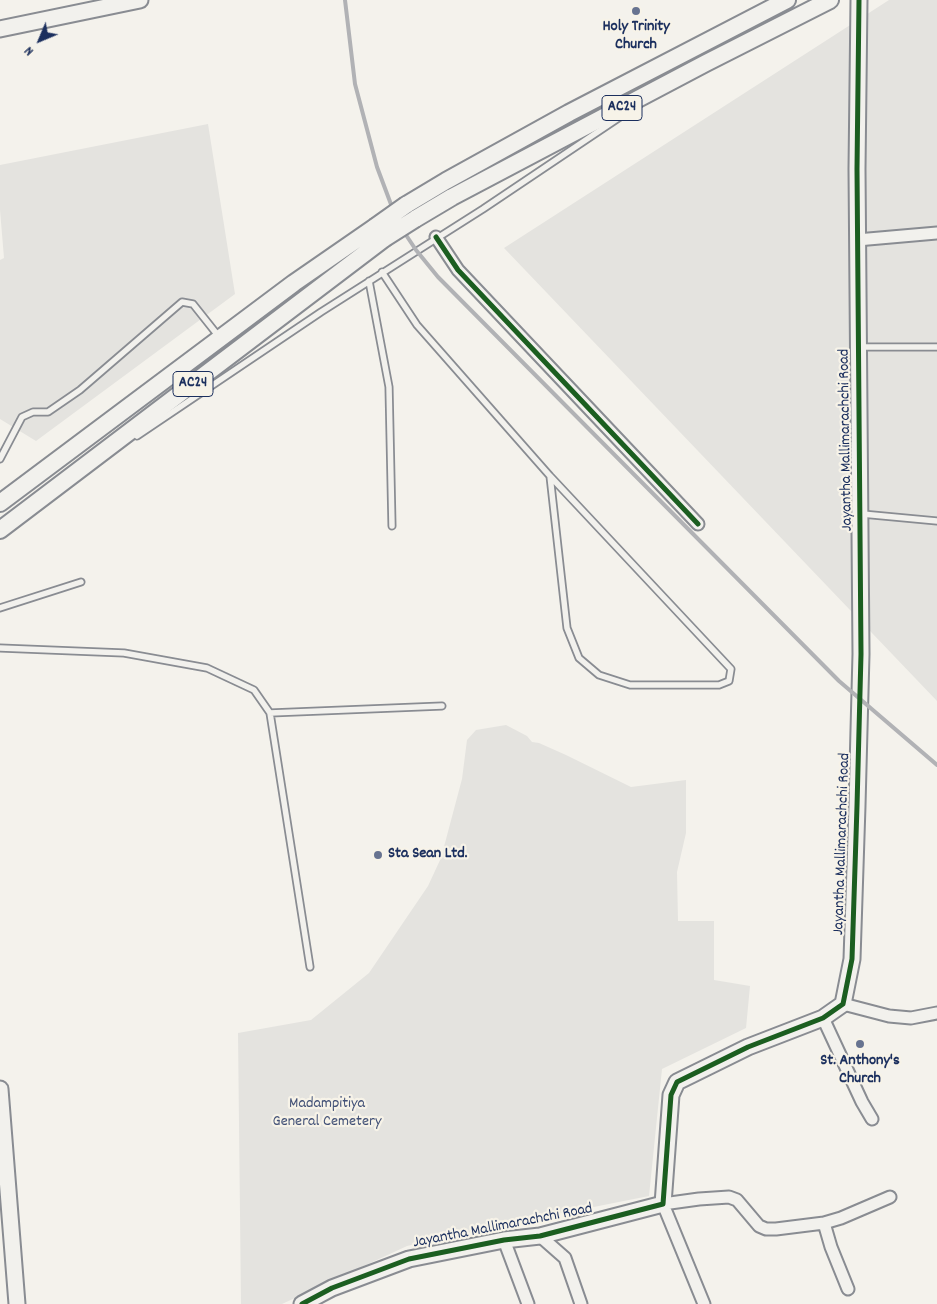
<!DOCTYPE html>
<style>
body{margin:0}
#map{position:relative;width:937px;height:1304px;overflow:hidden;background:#f4f2ec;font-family:Dekko,sans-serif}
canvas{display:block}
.north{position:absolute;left:15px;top:15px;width:50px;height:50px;-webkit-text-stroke:4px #f7f3e8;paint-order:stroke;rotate:225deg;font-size:14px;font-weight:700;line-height:20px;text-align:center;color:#1b2f5e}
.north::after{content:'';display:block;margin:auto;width:18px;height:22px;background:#1b2f5e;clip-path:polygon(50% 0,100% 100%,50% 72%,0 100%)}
</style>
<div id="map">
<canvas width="937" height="1304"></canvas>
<div class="north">N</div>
</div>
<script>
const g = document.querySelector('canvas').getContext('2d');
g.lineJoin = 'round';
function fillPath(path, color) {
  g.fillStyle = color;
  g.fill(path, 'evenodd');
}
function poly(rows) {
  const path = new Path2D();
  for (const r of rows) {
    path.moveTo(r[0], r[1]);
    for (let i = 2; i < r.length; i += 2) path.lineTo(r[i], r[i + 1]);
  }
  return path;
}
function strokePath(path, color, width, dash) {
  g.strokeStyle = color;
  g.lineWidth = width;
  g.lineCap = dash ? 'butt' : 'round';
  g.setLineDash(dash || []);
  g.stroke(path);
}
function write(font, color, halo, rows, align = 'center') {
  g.font = font + ' Dekko,sans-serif';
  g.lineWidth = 4.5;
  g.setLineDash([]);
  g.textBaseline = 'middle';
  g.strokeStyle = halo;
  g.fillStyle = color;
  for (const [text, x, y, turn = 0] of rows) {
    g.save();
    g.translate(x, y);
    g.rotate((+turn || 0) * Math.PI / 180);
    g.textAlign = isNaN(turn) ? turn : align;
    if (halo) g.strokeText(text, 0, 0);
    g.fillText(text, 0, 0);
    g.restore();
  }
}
const built = poly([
 [889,0,937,0,937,701,504,248],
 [208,124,235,294,36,441,0,419,0,260,4,258,0,210,0,165],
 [506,725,527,736,532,742,539,743,566,755,631,787,686,780,686,833,677,872,678,921,714,921,714,980,750,986,746,1028,662,1069,649,1196,513,1223,407,1246,282,1304,241,1304,238,1033,311,1020,369,973,428,886,441,858,462,779,467,740,476,730]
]);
const lane = poly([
 [382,272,417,325,550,476,731,669,729,681,719,685,630,685,599,675,579,658,567,628,550,476],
 [369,281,389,387,392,526],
 [859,347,937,347],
 [137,436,321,312,483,209,620,117],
 [0,459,22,417,33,412,48,412,80,390,182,302,193,304,220,338],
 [862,514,937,521],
 [0,608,81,582],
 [0,648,124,653,207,668,254,690,270,713,310,967],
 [270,713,442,706]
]);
const street = poly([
 [436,237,458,270,698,524],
 [857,240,937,233],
 [843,1004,889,1016,911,1018,937,1013],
 [823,1018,862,1102,872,1119],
 [824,1223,831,1247,848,1289],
 [540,1236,565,1258,581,1304],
 [504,1240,528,1304],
 [704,1304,663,1204,699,1199,729,1197,737,1200,759,1226,766,1229,776,1229,824,1223,841,1218,890,1197]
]);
const secondary = poly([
 [0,29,140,0],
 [0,1089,17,1304],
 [302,1304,332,1288,409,1259,504,1240,540,1236,663,1204,671,1095,677,1082,748,1047,823,1018,843,1004,852,959,857,806,861,654,857,169,859,0]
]);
const primary = poly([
 [406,205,446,181,569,113,787,0],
 [415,219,452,197,706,63,830,0],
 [0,503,294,283,375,227],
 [0,530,385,238]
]);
const rail = poly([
 [345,0,355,84,377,167,398,223,416,250,438,277,839,681,937,765]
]);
const primaryBridge = poly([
 [375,227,406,205],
 [385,238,415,219]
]);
const cycleway = poly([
 [436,237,458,270,698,524],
 [302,1304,332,1288,409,1259,504,1240,540,1236,663,1204,671,1095,677,1082,748,1047,823,1018,843,1004,852,959,857,806,861,654,857,169,859,0]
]);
const markers = [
 [636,11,5,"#677390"],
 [378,855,5,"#677390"],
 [860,1044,5,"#677390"]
];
const shields = [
 [622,108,40],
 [193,384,40]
];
const shieldNames = [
 ["AC24",622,108],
 ["AC24",193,384]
];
const poiNames = [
 ["Holy Trinity",636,28],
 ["Church",636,46],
 ["Sta Sean Ltd.",388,855,"left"],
 ["St. Anthony's",860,1062],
 ["Church",860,1080]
];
const streetNames = [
 ["Jayantha Mallimarachchi Road",847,440,-91],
 ["Jayantha Mallimarachchi Road",843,844,-88],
 ["Jayantha Mallimarachchi Road",503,1227,-11]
];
const parkNames = [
 ["Madampitiya",327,1105],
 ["General Cemetery",327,1123]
];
fillPath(built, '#e4e3df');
strokePath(lane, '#898c92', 9);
strokePath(street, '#898c92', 15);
strokePath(secondary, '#898c92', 19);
strokePath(primary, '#898c92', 20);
strokePath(lane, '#f2f1ed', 5.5);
strokePath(street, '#f2f1ed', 11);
strokePath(secondary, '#f2f1ed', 15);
strokePath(primary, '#f2f1ed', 16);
strokePath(rail, '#b1b2b5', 4);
strokePath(primaryBridge, '#898c92', 20, []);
strokePath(primaryBridge, '#f2f1ed', 16);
strokePath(cycleway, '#1b5e20', 5);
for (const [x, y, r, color] of markers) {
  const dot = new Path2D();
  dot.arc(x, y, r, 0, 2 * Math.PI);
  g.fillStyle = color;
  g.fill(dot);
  strokePath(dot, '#f7f3e8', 2);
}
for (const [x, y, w] of shields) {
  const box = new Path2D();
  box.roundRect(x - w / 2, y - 12.5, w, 25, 4);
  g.fillStyle = '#f7f3e8';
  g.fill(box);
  strokePath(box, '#1b2f5e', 1);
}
write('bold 15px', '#1b2f5e', null, shieldNames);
write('bold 16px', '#1b2f5e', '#f7f3e8', poiNames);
write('16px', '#1b2f5e', '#f7f3e8', streetNames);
write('16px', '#415076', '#f7f3e8', parkNames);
</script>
